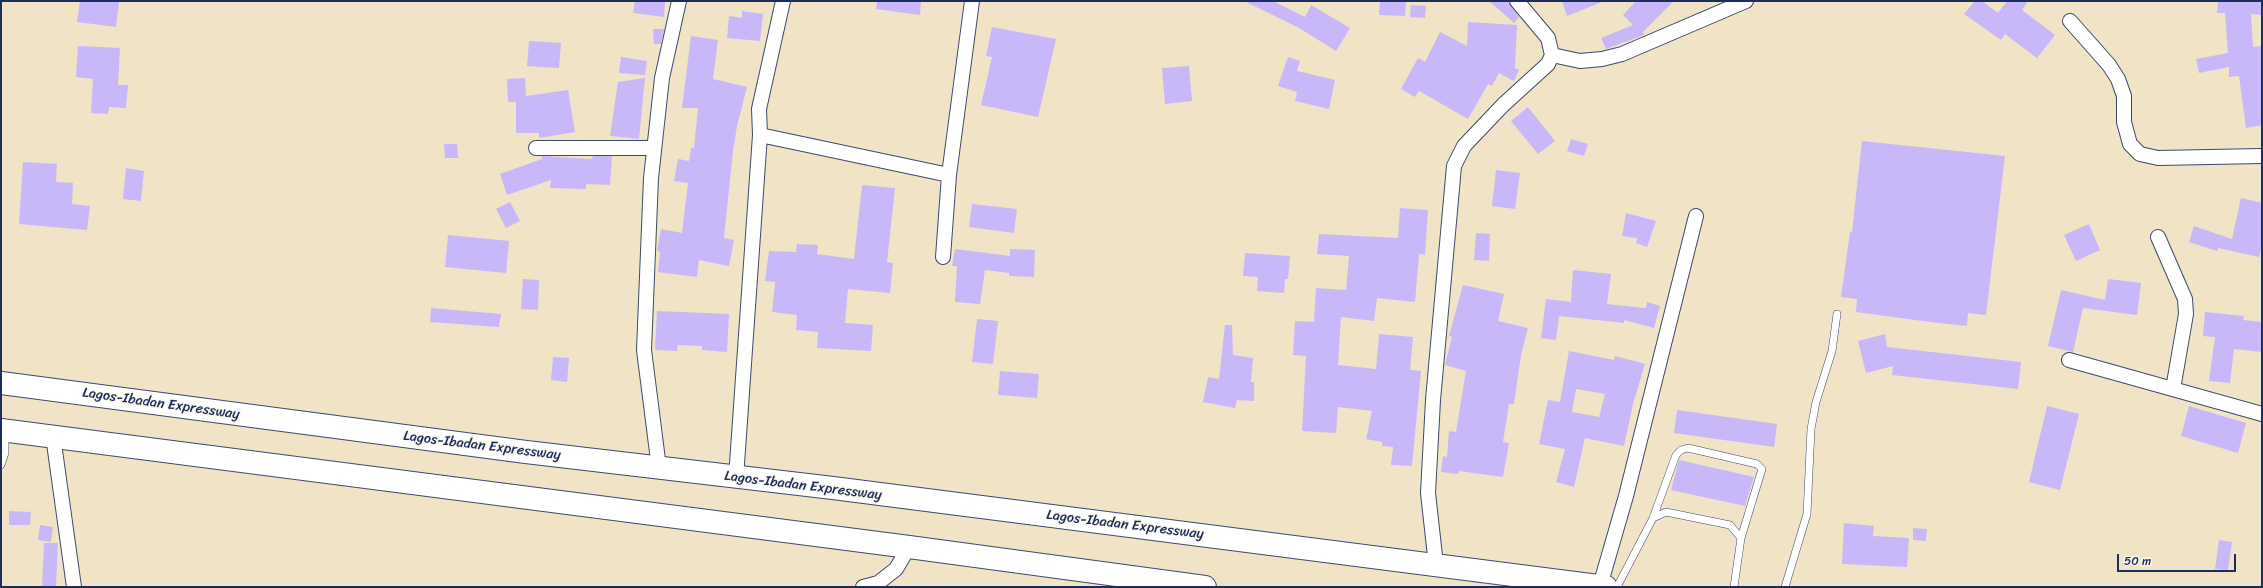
<!DOCTYPE html>
<style>
body{margin:0}
#map{position:relative;width:2263px;height:588px;overflow:hidden;background:#f1e3c5;font-family:Sriracha,sans-serif}
canvas{display:block}
.frame{position:absolute;inset:0;border:2px solid #1b2f5e;pointer-events:none}
.scale{position:absolute;left:2117px;top:554px;width:119px;height:18px;box-sizing:border-box;border:2px solid #1b2f5e;border-top:0;padding-left:5px;font-size:12px;line-height:14px;white-space:nowrap;color:#1b2f5e;-webkit-text-stroke:3px #fbf7ec;paint-order:stroke}
</style>
<div id="map">
<canvas width="2263" height="588"></canvas>
<div class="frame"></div>
<div class="scale">50 m</div>
</div>
<script>
const g = document.querySelector('canvas').getContext('2d');
g.lineJoin = 'round';
function fillPath(path, color) {
  g.fillStyle = color;
  g.fill(path, 'evenodd');
}
function poly(rows) {
  const path = new Path2D();
  for (const r of rows) {
    path.moveTo(r[0], r[1]);
    for (let i = 2; i < r.length; i += 2) path.lineTo(r[i], r[i + 1]);
  }
  return path;
}
function strokePath(path, color, width, dash) {
  g.strokeStyle = color;
  g.lineWidth = width;
  g.lineCap = dash ? 'butt' : 'round';
  g.setLineDash(dash || []);
  g.stroke(path);
}
function write(font, color, halo, rows, align = 'center') {
  g.font = font + ' Sriracha,sans-serif';
  g.lineWidth = 3;
  g.setLineDash([]);
  g.textBaseline = 'middle';
  g.strokeStyle = halo;
  g.fillStyle = color;
  for (const [text, x, y, turn = 0] of rows) {
    g.save();
    g.translate(x, y);
    g.rotate((+turn || 0) * Math.PI / 180);
    g.textAlign = isNaN(turn) ? turn : align;
    if (halo) g.strokeText(text, 0, 0);
    g.fillText(text, 0, 0);
    g.restore();
  }
}
const building = poly([
 [80,1,119,2,116,27,77,22],
 [635,1,665,1,664,17,633,13],
 [877,1,921,1,920,15,876,9],
 [1244,1,1273,1,1305,17,1311,5,1350,28,1336,51,1299,28],
 [1380,1,1406,1,1405,16,1379,15],
 [1489,1,1508,1,1519,17,1514,23],
 [1562,1,1602,1,1602,2,1567,16],
 [1636,1,1674,1,1643,32,1644,35,1606,49,1601,38,1633,25,1623,15],
 [1975,1,1982,1,1998,13,2007,1,2028,1,2022,10,2055,35,2037,58,2005,34,2001,40,1964,14],
 [2218,1,2262,2,2262,15,2251,14,2253,47,2262,46,2262,125,2246,128,2239,76,2229,77,2229,67,2199,73,2196,59,2228,53,2225,13,2217,13],
 [1411,5,1426,6,1425,18,1410,17],
 [742,11,763,14,760,41,727,38,729,16,742,18],
 [1468,22,1517,25,1515,68,1519,70,1514,81,1499,73,1492,86,1488,84,1468,119,1419,91,1415,97,1401,89,1418,58,1425,62,1440,32,1467,46],
 [992,27,1056,39,1038,117,981,105,992,57,986,56],
 [653,29,664,29,661,44,654,44],
 [691,36,718,40,713,79,747,87,737,126,733,151,724,238,734,240,729,266,699,260,697,277,658,272,660,252,657,251,661,229,682,233,688,183,674,181,678,159,689,161,691,148,694,148,698,108,682,108],
 [529,41,561,43,559,68,527,66],
 [78,46,120,48,118,85,128,85,126,108,109,107,108,114,91,113,93,79,76,77],
 [621,57,647,61,645,75,619,73],
 [1288,57,1300,61,1297,71,1335,80,1329,109,1295,101,1297,92,1278,86],
 [1189,66,1192,101,1165,104,1162,68],
 [525,78,526,96,568,90,575,132,539,138,539,133,516,133,516,102,508,102,507,79],
 [645,78,639,139,610,136,618,82],
 [1528,107,1555,141,1538,154,1511,121],
 [1571,139,1588,144,1584,156,1567,151],
 [1862,141,2005,156,1986,315,1968,313,1967,326,1930,322,1856,312,1857,299,1841,297,1850,232,1852,232],
 [444,144,457,144,458,158,445,158],
 [542,156,592,159,593,156,612,156,610,185,586,184,586,189,550,188,551,180,507,195,500,174,542,159],
 [23,162,57,164,56,182,73,183,72,204,90,206,87,230,19,224],
 [126,168,144,171,141,201,123,199],
 [1496,170,1520,173,1515,209,1492,206],
 [862,185,895,188,887,262,893,263,890,293,848,289,845,323,873,325,871,351,817,348,818,332,796,330,797,315,772,312,775,282,765,281,769,251,796,252,797,244,818,245,817,254,854,259],
 [2241,198,2262,203,2262,246,2259,257,2218,248,2217,251,2189,242,2194,226,2232,239],
 [510,202,520,221,506,228,496,209],
 [972,204,1017,209,1014,233,969,227],
 [1400,208,1428,210,1425,255,1419,254,1415,302,1377,298,1374,321,1341,317,1338,365,1376,369,1379,334,1413,337,1410,370,1421,371,1412,466,1391,465,1393,447,1382,446,1382,442,1366,439,1372,411,1338,407,1336,433,1302,431,1306,356,1293,355,1295,321,1314,322,1316,288,1346,290,1349,256,1317,254,1319,234,1398,238],
 [1626,213,1656,221,1647,247,1636,243,1637,238,1622,236],
 [2089,224,2100,250,2076,261,2064,235],
 [1476,233,1490,234,1489,261,1474,260],
 [448,235,509,241,506,273,445,267],
 [955,249,1010,256,1010,249,1035,250,1034,277,1009,276,1009,273,985,270,980,304,955,302,957,266,952,266],
 [1245,253,1290,256,1288,279,1285,279,1284,293,1257,291,1258,277,1243,276],
 [1573,270,1611,274,1607,304,1646,308,1647,302,1660,306,1654,328,1624,320,1624,323,1559,316,1556,340,1541,338,1546,299,1571,302],
 [523,279,539,280,538,310,521,309],
 [2108,279,2141,283,2137,315,2083,308,2073,352,2048,346,2061,290,2105,300],
 [1463,285,1504,294,1498,321,1528,328,1521,355,1514,404,1509,404,1503,442,1509,443,1503,477,1459,471,1458,474,1441,472,1443,456,1447,457,1449,431,1456,432,1466,371,1445,365,1452,337,1449,336],
 [431,308,501,314,499,327,430,322],
 [657,311,729,314,727,352,702,350,702,346,678,345,677,351,655,350],
 [2205,312,2244,316,2243,320,2262,322,2262,352,2234,349,2230,383,2209,381,2215,337,2203,336],
 [977,319,998,321,993,364,972,362],
 [1225,325,1232,325,1233,355,1253,358,1251,382,1254,382,1254,401,1237,400,1235,408,1203,402,1208,377,1219,379],
 [1885,334,1887,347,2021,362,2018,389,1892,375,1893,366,1866,373,1858,341],
 [1569,351,1614,360,1615,356,1645,364,1633,404,1624,446,1585,438,1574,487,1556,482,1565,449,1539,444,1548,400,1560,402],
 [1576,389,1605,394,1599,417,1572,412],
 [553,357,569,358,567,382,551,380],
 [1000,371,1039,374,1037,398,998,395],
 [2047,406,2079,414,2060,490,2029,482],
 [2189,406,2246,423,2238,453,2181,436],
 [1677,410,1777,424,1774,447,1674,433],
 [1679,460,1754,477,1745,506,1671,490],
 [9,511,31,512,30,525,9,525],
 [1844,523,1874,526,1873,536,1909,538,1907,567,1842,564],
 [40,525,53,527,51,542,38,540],
 [1913,528,1927,529,1926,541,1913,540],
 [2219,540,2232,542,2228,570,2215,569],
 [44,543,58,543,56,587,42,587]
]);
const service = poly([
 [1,465,5,453,5,434],
 [1653,518,1676,455,1681,450,1688,448,1757,464,1762,469,1741,538],
 [1617,587,1653,518,1666,512,1730,525,1735,531,1741,538,1734,587],
 [1785,587,1807,514,1811,429,1816,402,1832,351,1837,314]
]);
const minor = poly([
 [2070,21,2109,65,2118,79,2124,96,2124,122,2130,144,2140,154,2158,158,2262,156],
 [1552,55,1580,61,1602,59,1622,54,1746,1],
 [760,135,949,175],
 [536,148,654,148],
 [2158,237,2185,299,2186,314,2173,389],
 [943,257,949,175,972,1],
 [2069,360,2262,414],
 [53,436,74,587],
 [659,468,644,350,651,178,662,78,679,1],
 [736,478,760,135,759,109,783,1],
 [1436,565,1428,493,1433,400,1454,166,1464,146,1503,105,1548,64,1552,55,1548,38,1517,1],
 [1600,586,1626,496,1696,216],
 [863,587,878,583,896,569,909,547]
]);
const motorway = poly([
 [1,383,526,452,833,488,1606,587],
 [1,430,909,547,1205,587]
]);
const streetNames = [
 ["Lagos-Ibadan Expressway",161,404,8],
 ["Lagos-Ibadan Expressway",482,446,7],
 ["Lagos-Ibadan Expressway",803,486,7],
 ["Lagos-Ibadan Expressway",1125,525,7]
];
fillPath(building, '#c8b8fa');
strokePath(service, '#3b4a6d', 8);
strokePath(minor, '#3b4a6d', 16);
strokePath(motorway, '#3b4a6d', 24);
strokePath(service, '#fff', 7);
strokePath(minor, '#fff', 14);
strokePath(motorway, '#fff', 22);
write('14px', '#1b2f5e', '#fbf7ec', streetNames);
</script>
